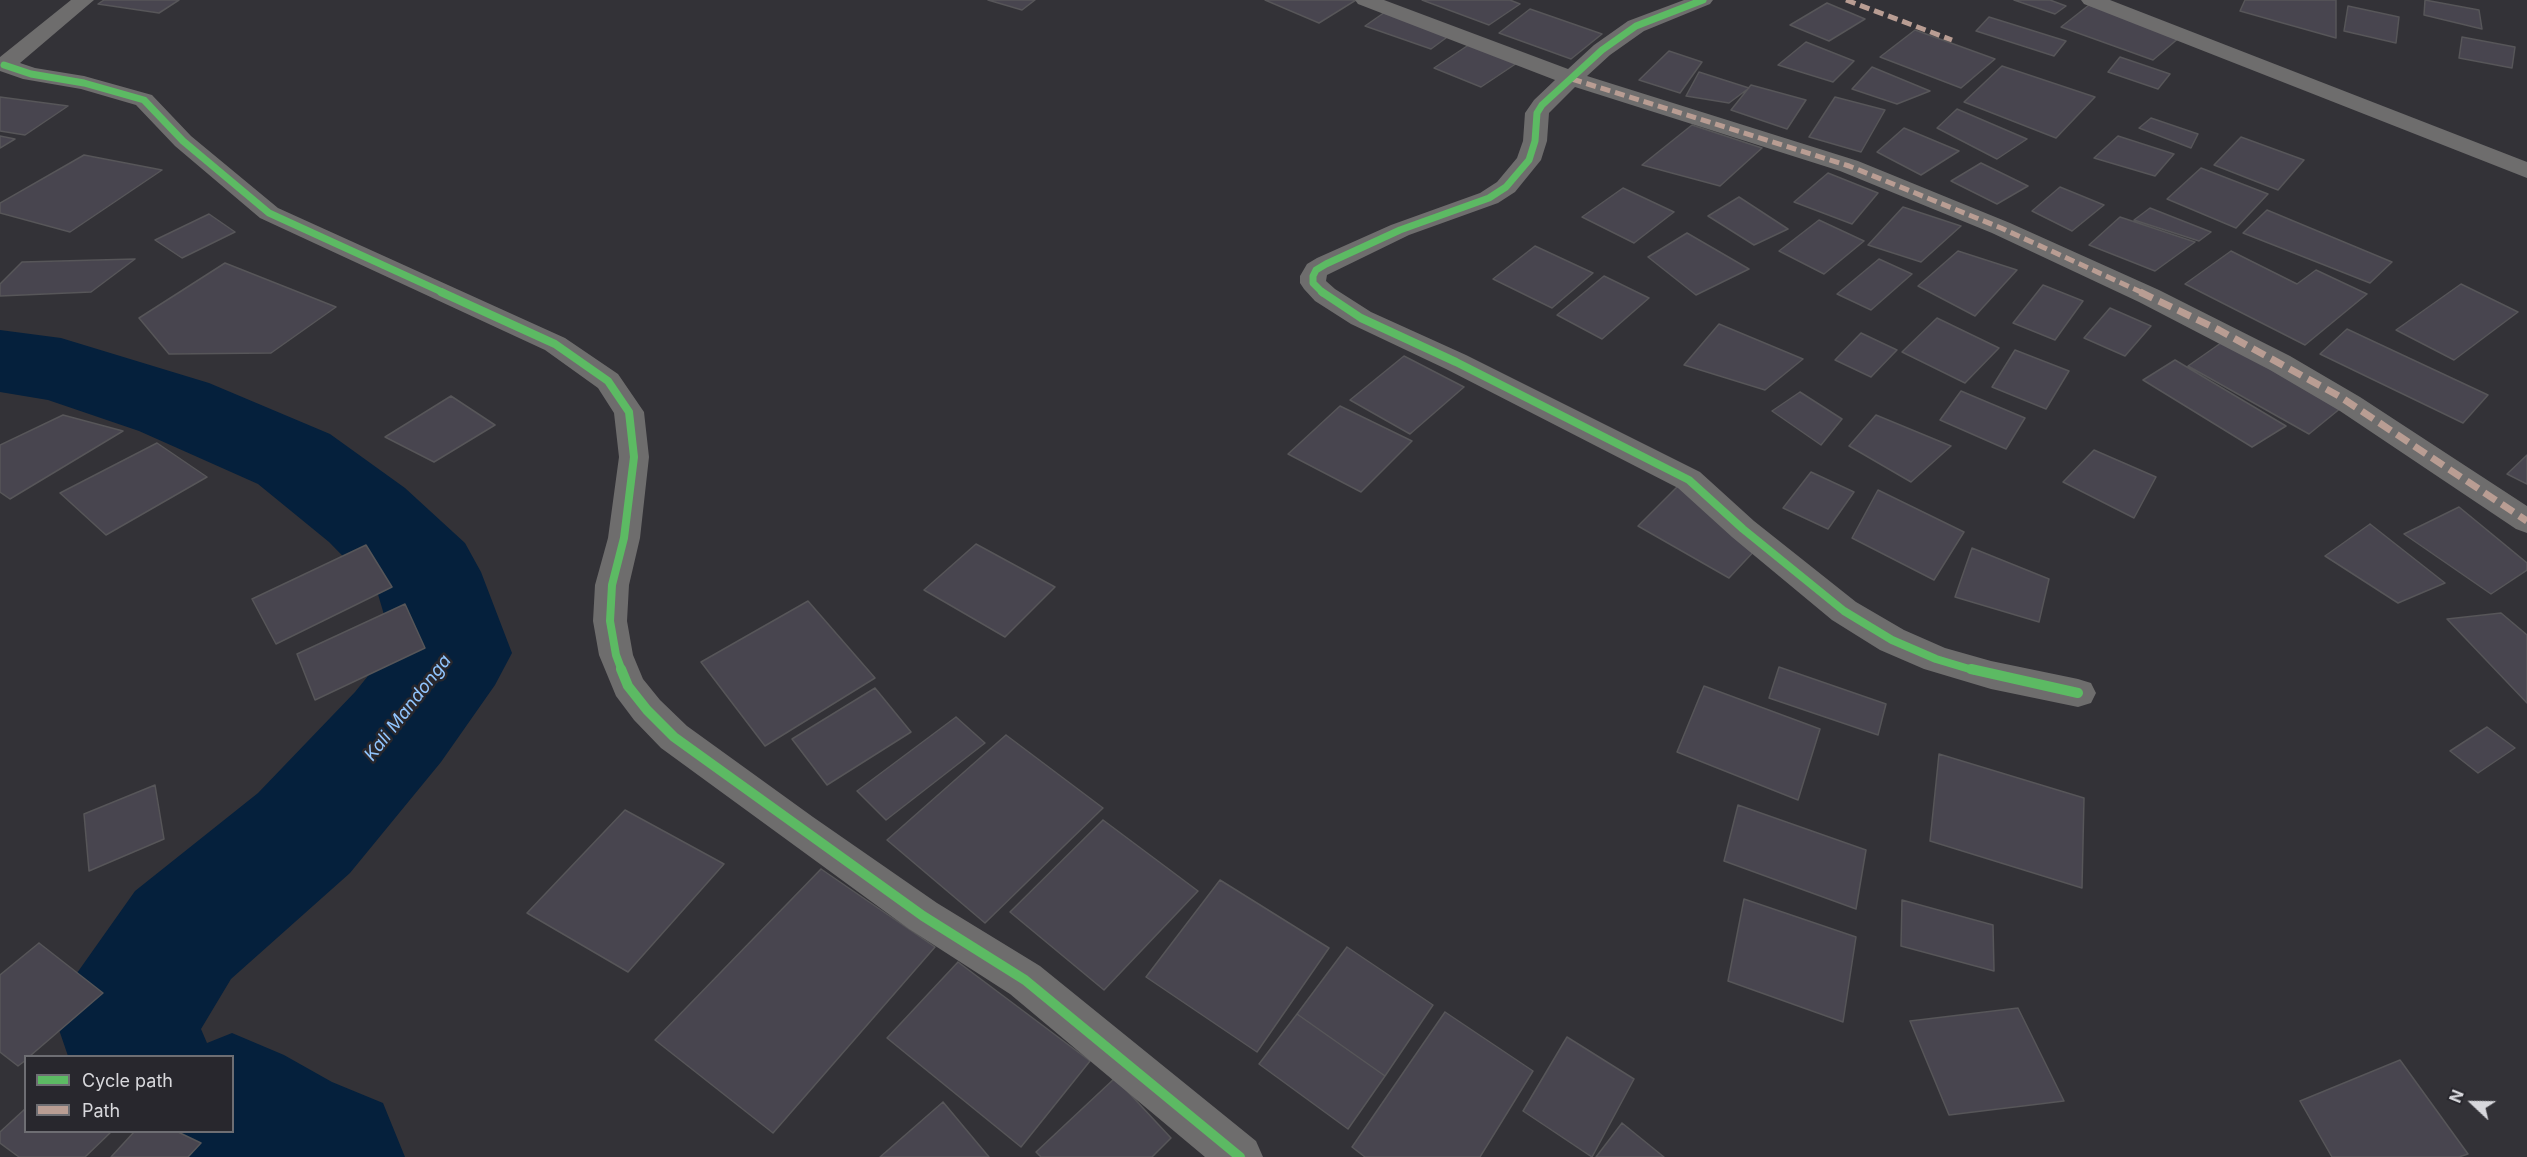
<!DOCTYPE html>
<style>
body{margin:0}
#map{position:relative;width:2527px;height:1157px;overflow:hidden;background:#333237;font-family:Inter,sans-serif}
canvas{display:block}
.legend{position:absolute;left:24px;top:1055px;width:210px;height:78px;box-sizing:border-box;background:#28272d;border:2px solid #6e6e73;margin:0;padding:8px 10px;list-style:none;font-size:18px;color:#d8d8dc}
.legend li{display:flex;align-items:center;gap:12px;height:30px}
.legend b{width:30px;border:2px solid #6e6e73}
.north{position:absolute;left:2443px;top:1073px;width:60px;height:60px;-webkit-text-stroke:4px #28272d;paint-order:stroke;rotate:292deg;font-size:16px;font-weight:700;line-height:24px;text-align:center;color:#d8d8dc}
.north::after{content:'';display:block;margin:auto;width:21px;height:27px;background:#d8d8dc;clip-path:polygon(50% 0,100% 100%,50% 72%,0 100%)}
</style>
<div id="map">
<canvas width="2527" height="1157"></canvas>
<ul class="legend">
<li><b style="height:8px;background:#5cba63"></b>Cycle path</li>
<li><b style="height:8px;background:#b99d93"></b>Path</li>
</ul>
<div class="north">N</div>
</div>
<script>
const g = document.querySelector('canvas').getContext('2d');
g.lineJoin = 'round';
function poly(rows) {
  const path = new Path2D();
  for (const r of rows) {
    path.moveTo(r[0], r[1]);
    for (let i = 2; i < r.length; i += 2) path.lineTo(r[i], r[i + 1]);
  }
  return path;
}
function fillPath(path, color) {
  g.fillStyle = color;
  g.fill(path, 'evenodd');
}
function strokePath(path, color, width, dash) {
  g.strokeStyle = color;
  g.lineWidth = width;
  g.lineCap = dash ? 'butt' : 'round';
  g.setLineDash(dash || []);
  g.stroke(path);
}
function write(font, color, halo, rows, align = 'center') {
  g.font = font + ' Inter,sans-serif';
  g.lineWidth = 5;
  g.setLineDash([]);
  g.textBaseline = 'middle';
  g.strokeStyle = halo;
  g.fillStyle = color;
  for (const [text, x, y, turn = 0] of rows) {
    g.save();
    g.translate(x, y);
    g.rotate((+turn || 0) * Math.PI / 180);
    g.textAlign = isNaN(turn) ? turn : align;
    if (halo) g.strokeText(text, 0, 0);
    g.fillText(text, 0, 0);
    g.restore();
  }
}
const river = poly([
 [0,330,61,338,209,383,330,434,405,488,465,543,481,572,512,653,495,685,441,762,350,873,231,979,201,1029,207,1043,232,1033,284,1055,332,1082,383,1103,405,1157,179,1157,168,1132,232,1132,232,1056,68,1056,56,1021,77,973,135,891,258,793,355,692,393,645,377,591,329,542,258,484,139,431,48,400,0,392,0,330]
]);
const building = poly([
 [104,0,179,0,159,13,98,4,104,0],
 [988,0,1035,0,1022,10,988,0],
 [1265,0,1356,0,1319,23,1265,0],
 [1422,0,1510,0,1520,4,1489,25,1422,0],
 [2014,0,2050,0,2066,6,2055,14,2014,0],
 [2245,0,2336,0,2336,38,2240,11,2245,0],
 [2425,0,2479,10,2482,29,2424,15,2425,0],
 [1827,3,1865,19,1829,41,1790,25,1827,3],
 [2089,5,2180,37,2153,60,2061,27,2089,5],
 [2348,6,2399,17,2396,43,2344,31,2348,6],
 [1530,9,1602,34,1571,59,1499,33,1530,9],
 [1385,12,1450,35,1431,49,1365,26,1385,12],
 [1989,17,2066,41,2054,56,1976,31,1989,17],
 [1915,30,1995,59,1961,88,1880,57,1915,30],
 [2462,37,2515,47,2512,68,2459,58,2462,37],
 [1806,42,1854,61,1833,82,1778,65,1806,42],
 [1470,44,1517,63,1481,87,1434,68,1470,44],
 [1669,51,1702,62,1680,93,1639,80,1669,51],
 [2120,57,2170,74,2158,89,2108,72,2120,57],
 [2002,66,2095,97,2056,138,1964,102,2002,66],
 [1872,67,1930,91,1897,104,1852,89,1872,67],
 [1699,72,1749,88,1729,103,1686,96,1699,72],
 [1751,85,1806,100,1787,129,1731,110,1751,85],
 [0,97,68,106,25,135,0,131,0,97],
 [1835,97,1885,110,1861,152,1809,137,1835,97],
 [1957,109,2027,139,1997,159,1937,128,1957,109],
 [2151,118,2198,134,2191,148,2139,128,2151,118],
 [1692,125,1762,148,1720,186,1642,165,1692,125],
 [1904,128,1959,151,1921,175,1877,152,1904,128],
 [0,136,15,139,0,148,0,136],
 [2118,136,2174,154,2155,176,2094,158,2118,136],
 [2241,137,2304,160,2278,190,2214,165,2241,137],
 [84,155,162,170,70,232,0,213,0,203,84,155],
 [1981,163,2028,186,1997,204,1951,181,1981,163],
 [2201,168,2268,194,2236,228,2167,199,2201,168],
 [1828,173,1878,193,1852,224,1794,202,1828,173],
 [2060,187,2104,205,2072,231,2032,211,2060,187],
 [1623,188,1674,212,1634,243,1582,217,1623,188],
 [1739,197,1788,229,1754,245,1708,216,1739,197],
 [1903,207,1961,226,1921,262,1868,245,1903,207],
 [2150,208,2211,232,2199,241,2134,220,2150,208],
 [2267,210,2392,262,2370,283,2243,233,2267,210],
 [209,214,235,232,182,258,155,240,209,214],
 [2120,217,2195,242,2155,271,2089,245,2120,217],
 [1819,220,1864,241,1824,274,1779,251,1819,220],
 [1687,233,1749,269,1696,295,1648,257,1687,233],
 [1535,246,1593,273,1552,308,1493,279,1535,246],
 [1958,251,2017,270,1975,316,1918,286,1958,251],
 [2231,251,2297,284,2316,270,2367,294,2305,345,2185,284,2231,251],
 [135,259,91,292,0,296,0,284,22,262,135,259],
 [1879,259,1912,274,1871,310,1837,294,1879,259],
 [225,263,336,307,271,353,169,354,139,318,225,263],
 [1604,276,1649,298,1602,339,1557,315,1604,276],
 [2461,284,2518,312,2454,360,2396,330,2461,284],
 [2043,285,2083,301,2055,340,2013,323,2043,285],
 [2110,308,2151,326,2125,356,2084,338,2110,308],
 [1937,318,1999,348,1965,383,1902,352,1937,318],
 [1719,324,1803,359,1765,390,1684,365,1719,324],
 [2347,329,2488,395,2463,423,2320,354,2347,329],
 [1861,333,1897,350,1871,377,1835,360,1861,333],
 [2228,338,2347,403,2309,434,2188,366,2228,338],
 [2015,350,2069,371,2046,409,1992,387,2015,350],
 [1404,356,1464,387,1410,434,1350,400,1404,356],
 [2175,360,2286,426,2252,447,2143,380,2175,360],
 [1961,391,2025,418,2006,449,1940,420,1961,391],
 [1800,392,1842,419,1821,445,1772,411,1800,392],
 [451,396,495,425,434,462,385,437,451,396],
 [1340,406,1412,441,1361,492,1288,454,1340,406],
 [63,415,123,431,10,499,0,492,0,445,63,415],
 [1876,415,1951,446,1911,482,1849,446,1876,415],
 [157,443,207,477,106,535,60,493,157,443],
 [2094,450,2156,477,2134,518,2063,482,2094,450],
 [2527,455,2527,484,2507,474,2527,455],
 [1811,472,1854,492,1828,529,1783,508,1811,472],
 [1684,480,1758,547,1729,578,1638,526,1684,480],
 [1878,490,1964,532,1934,580,1852,538,1878,490],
 [2459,507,2527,563,2527,570,2491,594,2404,534,2459,507],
 [2370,524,2445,583,2398,603,2325,556,2370,524],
 [976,544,1055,587,1005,637,924,590,976,544],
 [366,545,392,587,276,644,252,599,366,545],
 [1972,548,2049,579,2039,622,1955,597,1972,548],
 [808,601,875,678,765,746,701,662,808,601],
 [405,604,425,648,315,700,297,654,405,604],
 [2501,613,2527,635,2527,703,2447,619,2501,613],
 [1779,667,1886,704,1878,735,1769,698,1779,667],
 [1704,686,1820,729,1798,800,1677,752,1704,686],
 [875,688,911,732,827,785,792,739,875,688],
 [956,717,985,743,886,820,857,791,956,717],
 [2487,727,2515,748,2478,773,2450,751,2487,727],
 [1006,735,1103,808,985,923,887,840,1006,735],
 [1939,754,2084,798,2082,888,1930,841,1939,754],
 [155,785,164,839,89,871,84,814,155,785],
 [1738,805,1866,850,1856,909,1724,861,1738,805],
 [625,810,724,864,628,972,527,913,625,810],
 [1103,820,1198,891,1104,990,1010,912,1103,820],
 [821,869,935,947,773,1133,655,1040,821,869],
 [1220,880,1329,948,1257,1052,1146,977,1220,880],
 [1744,899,1856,937,1843,1022,1728,981,1744,899],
 [1902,900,1993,925,1994,971,1901,946,1902,900],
 [39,943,103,993,30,1056,26,1056,26,1060,18,1066,0,1052,0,975,39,943],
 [1347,947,1433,1005,1385,1076,1297,1014,1347,947],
 [958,962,1090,1061,1021,1147,887,1038,958,962],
 [2018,1008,2064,1101,1949,1115,1910,1021,2018,1008],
 [1445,1012,1533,1071,1480,1157,1365,1157,1352,1147,1445,1012],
 [1297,1014,1385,1076,1348,1129,1259,1064,1297,1014],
 [1567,1037,1634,1079,1592,1157,1523,1111,1567,1037],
 [2400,1060,2468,1154,2459,1157,2332,1157,2300,1101,2400,1060],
 [1115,1078,1171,1138,1152,1157,1041,1157,1036,1152,1115,1078],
 [943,1102,989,1157,880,1157,943,1102],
 [26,1108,26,1132,111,1132,85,1157,19,1157,0,1143,0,1132,26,1108],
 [1622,1123,1664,1157,1596,1157,1622,1123],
 [134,1132,178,1132,201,1143,188,1157,111,1157,134,1132]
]);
const street = poly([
 [71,0,94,0,20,63,35,68,84,76,152,95,191,136,278,208,565,338,618,374,644,412,649,457,640,538,629,585,627,621,633,655,643,679,660,700,687,726,813,817,937,903,1040,966,1256,1141,1263,1157,1205,1157,1010,994,909,929,661,748,634,720,616,696,599,655,593,621,595,585,608,538,619,457,614,413,598,388,545,350,260,218,175,146,136,105,81,89,23,79,0,71,0,57,71,0],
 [1355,0,1384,0,1568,69,1594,45,1628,21,1684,0,1713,0,1710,4,1644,31,1610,55,1587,76,1858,161,2010,223,2159,290,2290,356,2360,397,2527,506,2527,533,2516,529,2340,411,2270,370,2139,302,1992,233,1840,171,1575,87,1549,113,1547,141,1541,160,1515,192,1498,203,1409,235,1327,275,1326,281,1335,289,1371,312,1466,355,1700,472,1754,521,1856,602,1904,630,1945,648,1991,661,2078,679,2091,683,2096,693,2091,703,2078,707,1991,689,1924,669,1880,650,1832,620,1732,537,1678,488,1446,369,1351,324,1315,301,1304,289,1300,283,1300,276,1307,264,1317,258,1391,225,1480,193,1497,182,1517,158,1523,141,1525,113,1534,100,1555,80,1358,4,1355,0],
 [2081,0,2110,0,2527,162,2527,178,2084,4,2081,0]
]);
const quietFar1 = poly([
 [1846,0,1952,40],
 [1572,79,1849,166,2001,228,2143,293]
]);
const quiet = poly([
 [2140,292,2219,330,2339,396,2527,521]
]);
const cyclewayFar2 = poly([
 [4,65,31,74,84,83,144,100,183,141,269,213,444,293],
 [1323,293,1313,283,1313,276,1316,270,1326,264,1400,230,1489,198,1506,187,1529,160,1535,141,1537,113,1542,105,1602,50,1636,26,1703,0]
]);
const cyclewayFar1 = poly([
 [441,292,555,344,608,381,629,412,634,457,624,538,612,585,610,621,616,655,622,671],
 [1322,292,1361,318,1456,362,1689,480,1743,529,1844,611,1892,640,1936,659,1976,671]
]);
const cycleway = poly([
 [621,669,628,686,647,710,674,737,923,916,1025,980,1240,1157],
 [1971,669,2078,693]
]);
const waterNames = [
 ["Kali Mandonga",408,708,-52]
];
fillPath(river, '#05203c');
fillPath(building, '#48454f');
strokePath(building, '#575659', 1.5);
fillPath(street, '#6e6d6d');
strokePath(quietFar1, '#b99d93', 5, [10, 5]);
strokePath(quiet, '#b99d93', 7, [14, 7]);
strokePath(cyclewayFar2, '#5cba63', 7);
strokePath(cyclewayFar1, '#5cba63', 8);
strokePath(cycleway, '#5cba63', 10);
write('italic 18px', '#91c5fe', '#28272d', waterNames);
</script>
